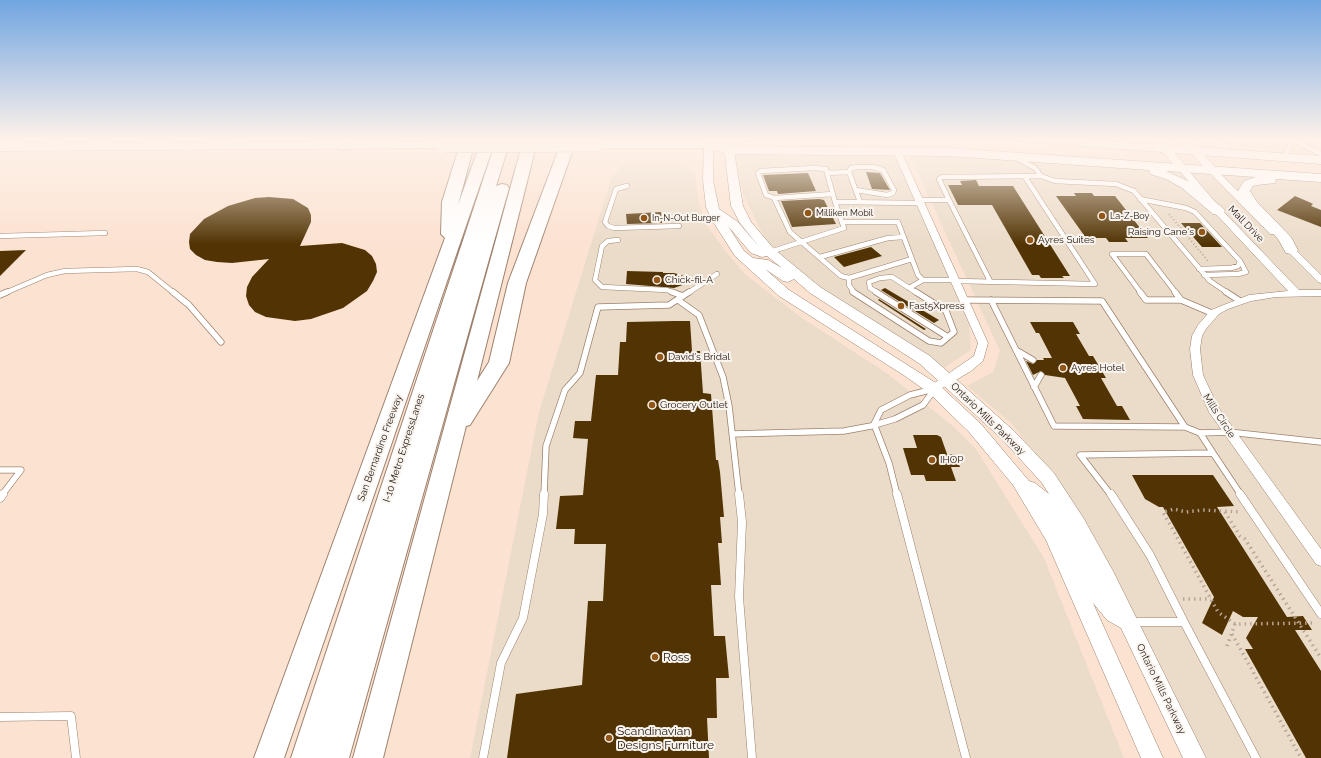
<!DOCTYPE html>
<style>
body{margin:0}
canvas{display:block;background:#fce2d1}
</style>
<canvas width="1321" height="758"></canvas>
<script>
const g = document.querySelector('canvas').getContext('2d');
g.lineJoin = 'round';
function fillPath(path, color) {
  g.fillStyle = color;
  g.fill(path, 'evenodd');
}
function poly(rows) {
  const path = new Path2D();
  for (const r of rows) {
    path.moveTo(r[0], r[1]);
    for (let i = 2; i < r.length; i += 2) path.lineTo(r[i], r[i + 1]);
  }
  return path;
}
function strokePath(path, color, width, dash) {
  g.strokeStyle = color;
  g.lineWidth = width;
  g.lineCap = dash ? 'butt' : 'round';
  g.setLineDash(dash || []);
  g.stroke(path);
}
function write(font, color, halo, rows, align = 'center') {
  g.font = font + ' Raleway,sans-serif';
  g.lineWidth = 4;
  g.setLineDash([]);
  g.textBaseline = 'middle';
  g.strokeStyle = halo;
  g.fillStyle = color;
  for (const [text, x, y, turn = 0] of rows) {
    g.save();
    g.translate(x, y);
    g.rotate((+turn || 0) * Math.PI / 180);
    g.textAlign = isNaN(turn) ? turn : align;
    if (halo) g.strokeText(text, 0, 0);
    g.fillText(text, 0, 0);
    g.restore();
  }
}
const commercial = poly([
 [1191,138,1321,138,1321,155,1246,148],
 [735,153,894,153,969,324,971,350,944,368,813,282,766,241,743,194],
 [909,154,1064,163,1321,183,1321,758,1201,758,1083,517,1012,424,967,386,993,372,1000,351],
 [675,163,695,173,698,200,706,224,726,252,746,275,802,318,888,374,954,427,976,449,1044,558,1124,758,470,758,539,412,611,179,623,164]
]);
const building = poly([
 [866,172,880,173,890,190,872,189],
 [808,173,816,191,778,194,777,191,769,191,763,175],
 [976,180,979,186,1013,186,1070,276,1062,276,1064,278,1041,278,1039,275,1032,275,992,205,958,205,948,185,962,185,960,181],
 [1074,193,1092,193,1094,196,1115,196,1148,238,1125,238,1128,242,1109,242,1106,238,1086,238,1056,196,1076,196],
 [1295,196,1309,202,1313,204,1311,206,1321,210,1321,227,1277,210],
 [269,197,293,199,308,208,311,215,311,222,300,246,342,243,365,250,372,256,376,264,377,272,373,281,367,291,343,308,311,319,295,321,266,317,255,312,249,305,246,296,247,287,252,277,269,259,232,263,217,262,205,260,196,255,190,249,189,242,190,234,204,219,228,206,255,198],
 [819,199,824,200,836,224,792,227,781,201],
 [661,212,662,223,627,224,626,214],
 [1181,223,1200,223,1222,247,1202,247],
 [871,247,882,256,844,267,834,257],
 [26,250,0,276,0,251],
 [627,271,663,272,663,273,674,273,697,280,674,288,626,284],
 [885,288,939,320,934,323,881,290],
 [879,299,926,329,924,330,878,300],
 [675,321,690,321,692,351,700,351,703,393,711,394,716,460,718,460,720,472,724,517,720,517,722,543,718,543,721,585,711,585,714,636,725,636,729,678,716,678,717,718,707,718,709,758,507,758,516,694,582,685,588,601,603,601,606,544,574,544,575,529,556,529,560,496,583,495,588,439,573,438,575,421,591,421,596,375,618,375,620,342,626,342,627,322],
 [1030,322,1073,322,1080,334,1076,334,1089,356,1093,356,1106,378,1101,378,1117,406,1122,406,1130,420,1083,419,1076,406,1080,406,1065,378,1045,375,1041,371,1033,375,1026,361,1033,364,1037,360,1044,360,1043,358,1052,358,1039,333,1036,333],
 [913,435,937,435,941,437,947,454,955,454,960,467,951,467,956,481,926,481,924,475,911,475,903,448,917,448],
 [1132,475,1213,475,1234,506,1217,507,1287,617,1303,616,1312,630,1295,630,1321,671,1321,758,1306,758,1245,649,1253,649,1246,638,1258,617,1243,617,1233,611,1222,635,1202,623,1214,597,1163,507,1159,507,1145,499]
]);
const pathFar1 = poly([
 [1169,214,1208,261]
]);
const path = poly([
 [1225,512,1240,536,1245,539,1321,658],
 [1183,599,1211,599],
 [1235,624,1218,612,1163,512,1174,509,1186,512,1203,510,1241,512],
 [1232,634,1301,758],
 [1227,646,1235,624,1316,623]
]);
const serviceFar2 = poly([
 [1289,138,1321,154],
 [1285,157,1292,141],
 [849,172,851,168,858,167,873,167,883,170,894,190,893,193,887,195,856,190],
 [1041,176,1055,181,1116,184,1134,191,1210,281,1228,293],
 [627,186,616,189,605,222,608,226,614,228,679,226],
 [833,194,774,198,790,232,841,276,849,278,912,259],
 [774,198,766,195,758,173,761,171,814,168,826,169,827,173],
 [1140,199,1186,208,1195,212,1240,261,1246,272,1238,274,1204,275],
 [919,200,949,200,939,179,942,177,1041,176,1035,168,1015,157],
 [949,200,990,281],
 [835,202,827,173,849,172,860,202],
 [842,222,898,222,918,275,923,280,955,280],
 [0,236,105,233],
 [618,240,608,241,602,246,595,280,602,287,667,290,675,293],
 [770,252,844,228,835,202,920,203],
 [820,257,888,238,904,237],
 [1199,269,1231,268,1238,266,1240,261],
 [849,278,849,285,854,293],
 [956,281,1095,284,1025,177],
 [909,288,923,280],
 [5,293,47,275,65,271,137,269,148,272,174,293],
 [688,293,717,274],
 [878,293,870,288,869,282,880,278,892,277,917,293],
 [1141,293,1112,254,1146,254,1176,293]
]);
const serviceFar1 = poly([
 [173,292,189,305,221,342],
 [672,292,683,296],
 [853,292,929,341,941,343,954,332,946,311,916,292],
 [876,292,948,337],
 [1140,292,1146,300,1181,300],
 [1175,292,1181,300],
 [1226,292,1240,301],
 [0,295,7,292],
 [678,300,699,315,723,377,729,406,739,495],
 [964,300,1102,301,1185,427,1200,433,1229,432,1321,442],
 [991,300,1054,426,1185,427],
 [1181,300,1214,314],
 [1016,350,1033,360],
 [1034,387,1041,375],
 [732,434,844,431,871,426,895,419,923,405,934,390],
 [1213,453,1241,495],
 [0,470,21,470,2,495],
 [544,495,546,446,565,390,580,373,598,307,669,305,689,292],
 [897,495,889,463,874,424,881,410,910,395,934,389],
 [1111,495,1080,455,1213,453,1200,433]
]);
const service = poly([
 [739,494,742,522,739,597,752,758],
 [897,494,966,758],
 [1111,494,1150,555,1184,622,1133,622],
 [1240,494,1321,614],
 [0,498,3,494],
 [1184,622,1256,758],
 [0,717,71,716,76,758],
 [483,758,501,663,523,618,543,514,544,494]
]);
const minor = poly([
 [0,138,5,138,0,141,0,138],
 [894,149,901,151,988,343,983,361,971,371,934,393,930,392,928,389,930,386,974,356,978,343,893,151,894,149],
 [1178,165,1184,165,1221,209,1299,290,1321,290,1321,296,1276,297,1251,301,1228,309,1219,314,1206,329,1202,336,1200,349,1203,375,1218,407,1321,549,1321,566,1316,564,1209,412,1193,375,1190,349,1192,336,1198,325,1211,310,1249,295,1288,291,1215,213,1178,169,1178,165],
 [1208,167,1214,167,1276,230,1276,234,1270,234,1208,171,1208,167],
 [1285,241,1288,242,1321,275,1321,283,1318,282,1282,246,1282,242,1285,241]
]);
const secondary = poly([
 [723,138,732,139,743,206,751,222,774,249,820,287,930,356,1014,431,1054,473,1084,519,1113,571,1206,758,1183,758,1121,628,1107,620,1093,603,1163,758,1141,758,1046,540,1013,485,969,432,929,393,905,376,779,296,735,256,712,220,706,207,703,180,704,143,712,143,713,145,713,180,719,209,738,222,760,248,740,223,731,206,723,138],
 [728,226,751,253,762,257,767,256,782,268,768,260,753,258,744,251,728,226],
 [765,269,783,281,788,282,794,279,810,293,920,364,1002,439,1042,483,1049,494,1035,483,1029,481,981,424,939,385,789,290,765,269],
 [1151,138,1161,138,1185,165,1186,167,1185,169,1177,169,1151,138],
 [1178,138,1189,138,1215,167,1216,169,1215,171,1207,171,1178,138]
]);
const primary = poly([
 [718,138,758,138,752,141,720,144,728,146,949,148,1321,174,1321,182,1276,179,1275,183,1257,185,1253,186,1250,191,1257,202,1291,237,1298,250,1296,253,1291,254,1286,253,1278,239,1240,198,1238,191,1244,181,1256,177,1166,171,1190,182,1223,208,1225,211,1223,214,1218,215,1213,214,1182,188,1166,179,1150,174,1149,170,949,156,728,154,708,148,597,148,591,145,597,142,707,142,718,138],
 [1008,138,1062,138,1224,149,1196,140,1194,138,1211,138,1228,144,1230,146,1224,149,1321,156,1321,164,1014,141,1008,138],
 [444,142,450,146,448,148,0,151,0,143,444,142]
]);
const motorway = poly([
 [343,138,357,138,348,149,343,150,338,149,336,146,343,138],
 [462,138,476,138,458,205,482,138,496,138,284,758,254,758,445,238,441,234,442,202,462,138],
 [497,138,511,138,496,186,502,184,507,185,509,188,349,758,291,758,497,138],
 [524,138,538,138,477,381,489,362,508,283,563,138,577,138,526,283,509,363,470,425,466,426,383,758,353,758,524,138],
 [701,138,715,138,715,145,713,148,703,148,701,145,701,138],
 [720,138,734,138,734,139,732,142,727,143,722,142,720,138]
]);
const primaryBridge = poly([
 [444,146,597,145]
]);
const markers = [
 [808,213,4,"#925616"],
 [1102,216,4,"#925616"],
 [644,218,4,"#925616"],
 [1202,232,4,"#925616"],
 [1030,240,4,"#925616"],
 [657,280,4,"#925616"],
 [901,306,4,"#925616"],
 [660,357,4,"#925616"],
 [1063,368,4,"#925616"],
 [652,405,4,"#925616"],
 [932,460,4,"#925616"],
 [655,657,4,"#925616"],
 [609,738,4,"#925616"]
];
const farPoinames = [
 ["Milliken Mobil",816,213],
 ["La-Z-Boy",1110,216],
 ["In-N-Out Burger",652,218]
];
const streetNames = [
 ["Mall Drive",1246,224,46],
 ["Mills Circle",1219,416,57],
 ["Ontario Mills Parkway",988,419,44],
 ["San Bernardino Freeway",380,448,-70],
 ["I-10 Metro ExpressLanes",404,448,-72],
 ["Ontario Mills Parkway",1161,689,64]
];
const poiNames = [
 ["Raising Cane's",1194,232,"right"],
 ["Ayres Suites",1038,240],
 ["Chick-fil-A",665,280],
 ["Fast5Xpress",909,306],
 ["David's Bridal",668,357],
 ["Ayres Hotel",1071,368],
 ["Grocery Outlet",660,405],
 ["IHOP",940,460]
];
const nearPoinames = [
 ["Ross",663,657],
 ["Scandinavian",617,731],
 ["Designs Furniture",617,745]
];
fillPath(commercial, '#ebdcc9');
fillPath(building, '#523404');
strokePath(serviceFar2, '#9d816d', 5.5);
strokePath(serviceFar1, '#9d816d', 7);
strokePath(service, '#9d816d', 9);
strokePath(minor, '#9d816d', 1);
strokePath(secondary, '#9d816d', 1);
strokePath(primary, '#9d816d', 1);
strokePath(motorway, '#9d816d', 2);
strokePath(pathFar1, '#b9a496', 2, [1, 2.5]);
strokePath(path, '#b9a496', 3.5, [1.5, 4]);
strokePath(serviceFar2, '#fff', 4.5);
strokePath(serviceFar1, '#fff', 5.5);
strokePath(service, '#fff', 8);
fillPath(minor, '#fff');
fillPath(secondary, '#fff');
fillPath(primary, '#fff');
fillPath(motorway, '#fff');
strokePath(primaryBridge, '#9d816d', 14, []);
strokePath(primaryBridge, '#fff', 13);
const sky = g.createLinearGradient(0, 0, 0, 244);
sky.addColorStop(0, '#71a5e1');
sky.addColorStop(0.57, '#fef2ea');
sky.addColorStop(1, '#fef2ea00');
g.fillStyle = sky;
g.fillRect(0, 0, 1321, 244);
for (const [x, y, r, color] of markers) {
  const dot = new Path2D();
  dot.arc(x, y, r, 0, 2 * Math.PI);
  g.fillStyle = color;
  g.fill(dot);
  strokePath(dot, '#faf4ef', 1.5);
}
write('9px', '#21160e', '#faf4ef', farPoinames, 'left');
write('10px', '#21160e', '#faf4ef', streetNames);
write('10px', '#21160e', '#faf4ef', poiNames, 'left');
write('12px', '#21160e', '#faf4ef', nearPoinames, 'left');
</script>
